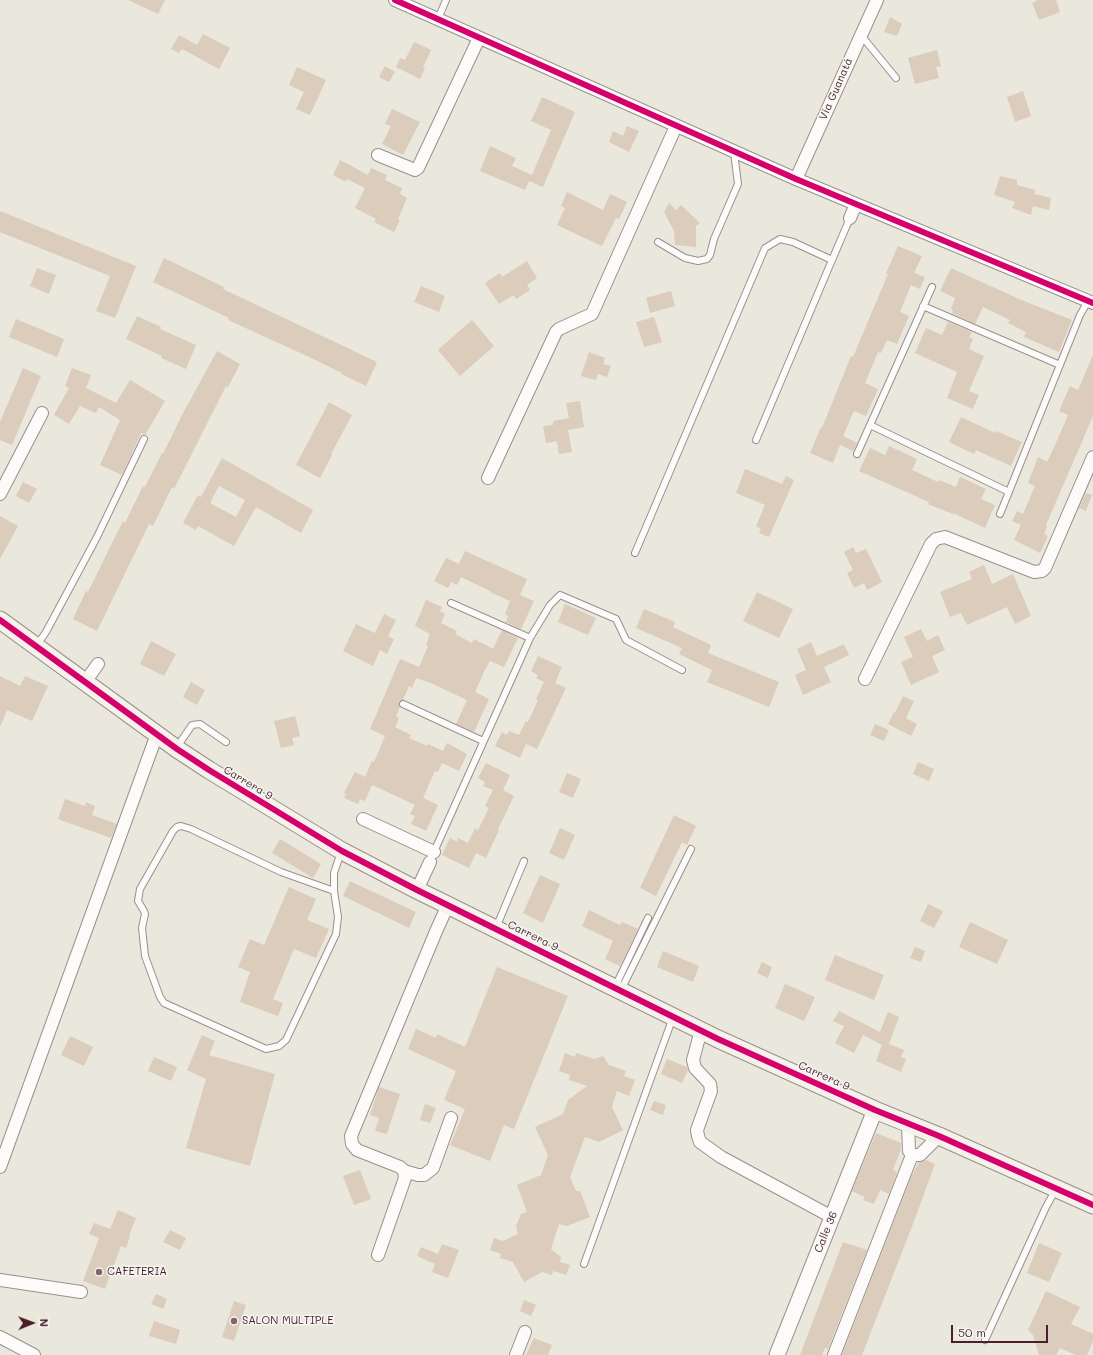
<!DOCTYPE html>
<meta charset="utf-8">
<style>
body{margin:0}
#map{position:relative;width:1093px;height:1355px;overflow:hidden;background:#eae7dd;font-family:Mali,sans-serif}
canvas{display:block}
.north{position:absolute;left:12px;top:1303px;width:40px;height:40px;-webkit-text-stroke:3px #f6f6f2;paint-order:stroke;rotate:89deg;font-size:11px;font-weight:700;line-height:16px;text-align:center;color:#4a1f2b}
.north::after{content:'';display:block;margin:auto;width:14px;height:18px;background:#4a1f2b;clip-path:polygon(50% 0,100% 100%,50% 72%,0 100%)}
.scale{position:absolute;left:951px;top:1325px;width:97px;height:18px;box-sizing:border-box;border:2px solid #4a1f2b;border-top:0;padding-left:5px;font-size:12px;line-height:14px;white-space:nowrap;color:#4a1f2b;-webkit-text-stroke:3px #f6f6f2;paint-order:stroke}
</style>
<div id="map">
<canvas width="1093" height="1355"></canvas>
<div class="north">N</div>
<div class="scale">50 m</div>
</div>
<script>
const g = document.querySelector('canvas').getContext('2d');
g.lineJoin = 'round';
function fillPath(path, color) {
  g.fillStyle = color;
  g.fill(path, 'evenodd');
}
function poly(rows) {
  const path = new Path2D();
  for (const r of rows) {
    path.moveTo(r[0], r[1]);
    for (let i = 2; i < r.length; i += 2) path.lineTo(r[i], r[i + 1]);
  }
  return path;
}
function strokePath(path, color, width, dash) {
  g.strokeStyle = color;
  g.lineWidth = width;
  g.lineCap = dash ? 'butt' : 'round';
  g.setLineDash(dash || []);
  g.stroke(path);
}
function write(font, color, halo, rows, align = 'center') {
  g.font = font + ' Mali,sans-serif';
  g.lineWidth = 3;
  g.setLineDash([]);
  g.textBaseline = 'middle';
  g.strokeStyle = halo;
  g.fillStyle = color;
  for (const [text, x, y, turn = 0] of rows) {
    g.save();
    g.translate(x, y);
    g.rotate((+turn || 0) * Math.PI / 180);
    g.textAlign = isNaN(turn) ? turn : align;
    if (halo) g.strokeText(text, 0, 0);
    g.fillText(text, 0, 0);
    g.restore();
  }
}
const building = poly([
 [128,0,165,0,158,14],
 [1038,0,1056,0,1060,12,1039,20,1032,3],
 [890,17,902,24,897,36,884,32],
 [203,34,230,48,219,69,182,49,179,53,171,49,179,35,197,45],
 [414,42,431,50,423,67,425,68,420,79,396,67,400,58,405,60],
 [937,50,941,66,936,67,939,78,915,84,908,58],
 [385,66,395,72,389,82,379,77],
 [297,67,326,80,310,115,296,109,304,92,289,85],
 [1023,91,1031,116,1015,122,1007,97],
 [542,97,575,112,543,187,529,181,525,190,480,171,490,146,516,158,512,166,532,175,551,130,531,121],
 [392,109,420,122,403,155,382,144,391,126,385,124],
 [627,126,639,131,629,152,609,142,613,131,623,136],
 [340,160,368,175,371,168,387,175,385,180,402,188,400,194,407,198,398,219,400,220,394,232,374,222,376,219,355,208,365,188,347,179,346,182,333,175],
 [1000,176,1017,180,1017,185,1035,190,1035,194,1051,198,1049,210,1033,206,1031,215,1012,208,1015,202,994,195],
 [567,192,603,210,610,194,627,202,619,219,616,218,602,246,557,225,565,208,561,206],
 [669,203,676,210,681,205,700,223,696,226,696,247,675,245,674,231,664,212],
 [0,211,136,266,115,318,96,311,110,276,0,232],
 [898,246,922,256,914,273,925,277,920,289,911,285,900,312,909,316,897,344,887,340,881,353,878,352,865,383,878,389,866,416,854,411,843,436,857,443,853,451,840,445,833,463,810,453,821,427,822,428,851,356,853,357,888,274,886,273],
 [164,258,224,287,223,289,377,362,366,386,341,374,342,373,307,356,228,320,229,318,153,282],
 [527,261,537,278,527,285,530,290,516,299,514,295,499,304,485,283,500,273,502,277],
 [37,268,56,275,49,294,30,286],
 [951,268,1019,299,1072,320,1059,352,1024,337,1026,332,1008,323,1010,320,983,307,975,324,952,313,953,310,951,309,955,298,940,291],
 [421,286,445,296,439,312,414,302],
 [671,291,675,306,650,313,646,298],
 [137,316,161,327,160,329,196,345,186,369,161,358,162,356,126,339],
 [654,317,662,342,644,347,636,322],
 [16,319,64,339,57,357,9,337],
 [472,320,494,346,460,376,438,350],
 [948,322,972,332,969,337,973,339,969,349,984,356,969,391,979,395,973,409,947,398,957,372,915,353,926,328,942,335],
 [217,351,240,364,228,387,226,386,174,489,172,487,153,526,149,524,97,631,73,619,86,591,88,592,123,521,125,523,143,486,145,487,162,453,163,454,182,415],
 [589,352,605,358,603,364,611,366,607,377,598,374,596,380,581,376],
 [1093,355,1093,416,1046,525,1047,526,1044,534,1048,536,1040,553,1014,540,1021,525,1012,521,1017,511,1023,514,1035,486,1028,483,1038,457,1047,462,1056,443,1068,415,1059,411,1070,386,1078,390],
 [23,368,41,376,12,445,0,440,0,422],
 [72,368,91,375,86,388,116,403,130,380,165,401,145,435,141,433,122,475,100,465,120,420,99,407,96,413,80,406,69,424,54,415,69,388,65,386],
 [580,401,584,427,568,430,572,452,559,454,557,441,546,443,543,426,553,425,553,421,569,418,566,403],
 [329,402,352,415,331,454,332,455,320,478,296,465],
 [961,417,995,433,996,431,1022,442,1011,466,976,450,974,454,949,442],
 [889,446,917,459,912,470,938,482,939,480,956,487,960,477,986,489,981,499,995,505,985,528,953,513,953,514,928,504,929,502,859,471,870,448,885,455],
 [222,458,313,510,301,533,256,507,234,546,198,526,196,530,183,523,198,495,201,497],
 [219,486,245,500,236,517,210,503],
 [745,469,782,484,786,476,794,480,769,537,759,533,761,529,756,526,765,505,736,493],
 [23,482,37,489,29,503,16,496],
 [1086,493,1092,495,1086,511,1079,508],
 [0,516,18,526,0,559],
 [853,547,856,553,866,549,882,582,867,590,864,583,854,588,847,573,853,570,844,552],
 [465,551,527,579,520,595,534,601,521,629,506,622,508,616,505,614,510,601,490,592,490,591,461,577,457,585,451,582,448,588,434,581,446,558,459,564],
 [984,565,992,584,1013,574,1031,616,1015,624,1007,607,967,625,961,613,950,617,940,592,972,579,969,572],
 [757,592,793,609,779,638,743,621],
 [426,600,442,607,440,611,445,614,441,623,457,631,455,634,472,643,474,639,493,649,502,630,518,638,504,667,490,661,484,672,475,692,489,699,474,732,456,724,467,700,433,684,416,678,412,688,409,686,403,700,399,702,400,707,396,716,399,718,395,727,411,735,409,738,427,746,428,744,443,751,447,743,467,754,459,771,442,763,438,772,435,771,423,798,438,805,426,831,411,824,415,816,410,814,415,805,372,785,365,801,360,799,358,804,344,798,346,794,344,793,355,772,365,777,372,761,374,762,385,736,370,729,400,659,419,667,428,646,426,645,430,634,415,626],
 [565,604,596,618,588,635,558,622],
 [644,609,675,622,673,627,711,645,708,653,779,682,769,707,707,682,712,670,679,654,682,648,636,628],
 [384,614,396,620,388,636,394,639,387,654,380,650,373,666,343,651,356,624,375,633],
 [921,629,927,641,938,635,945,650,932,656,939,672,911,685,901,662,913,657,904,637],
 [151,641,176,654,164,676,140,664],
 [811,642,817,656,844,644,849,655,824,667,831,682,803,695,795,675,806,670,797,649],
 [538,656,562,667,555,683,566,688,537,749,526,744,520,758,495,746,502,732,507,735,509,731,519,735,526,721,528,722,538,700,536,699,544,682,536,678,538,675,531,671],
 [0,676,20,686,25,676,48,686,32,721,7,710,0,727],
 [191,682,205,690,197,705,183,697],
 [903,696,914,701,906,718,917,724,911,736,888,724,894,712,895,713],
 [295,716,300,736,292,738,294,745,281,748,274,721],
 [875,724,889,730,884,741,870,735],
 [918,762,934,769,929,781,913,774],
 [486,763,510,775,503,790,514,796,498,829,499,830,486,858,476,853,469,868,442,855,450,838,457,842,458,838,468,843,475,828,478,830,489,808,485,806,493,790,483,786,485,782,478,778],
 [567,773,581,779,573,798,559,792],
 [65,799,85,806,86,802,95,806,92,815,117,824,111,838,58,819],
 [674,815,696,826,687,845,682,842,656,896,640,888],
 [560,828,575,835,564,860,549,853],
 [280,839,321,864,313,878,272,853],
 [540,875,560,884,543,923,523,913],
 [350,881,416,912,409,928,343,896],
 [289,887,316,899,307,920,329,929,316,958,294,949,273,999,283,1003,278,1016,240,1002,250,972,238,967,250,939,264,945],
 [928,904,943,911,934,928,920,921],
 [589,910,620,925,622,922,638,929,620,966,605,959,613,941,582,926],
 [970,922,1008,940,997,964,959,947],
 [915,947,925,951,921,962,910,958],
 [663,951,699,966,693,982,657,967],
 [835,955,884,975,874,1000,825,980],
 [762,962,772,967,768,978,757,973],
 [497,967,568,996,514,1129,504,1125,490,1161,450,1145,465,1109,444,1100,456,1071,408,1049,416,1029,436,1038,437,1034,465,1047],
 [785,984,815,997,804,1021,775,1008],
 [839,1011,880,1032,888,1012,899,1017,889,1044,904,1050,901,1057,906,1059,901,1072,876,1061,882,1045,863,1035,854,1053,835,1043,844,1026,833,1021],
 [202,1035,215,1041,209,1055,275,1074,250,1166,186,1148,206,1079,187,1070],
 [70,1036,93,1047,84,1066,61,1055],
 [565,1053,575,1057,576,1053,594,1059,603,1056,609,1065,626,1071,624,1076,635,1080,629,1096,617,1091,612,1107,623,1130,599,1142,585,1137,570,1177,576,1191,580,1191,590,1217,567,1226,559,1224,551,1249,561,1257,560,1262,570,1265,566,1275,553,1271,552,1275,542,1272,524,1282,513,1262,500,1258,501,1254,490,1250,494,1238,503,1241,518,1234,516,1226,521,1214,527,1212,517,1185,541,1175,548,1155,535,1127,563,1114,568,1100,587,1086,569,1080,570,1075,559,1071],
 [154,1057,177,1067,171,1081,148,1071],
 [667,1059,687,1067,688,1070,682,1083,661,1074],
 [379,1087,400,1094,387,1134,375,1131,379,1118,370,1115],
 [654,1101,666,1105,663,1115,650,1110],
 [425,1104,436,1108,430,1123,420,1120],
 [876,1133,901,1143,901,1149,893,1170,897,1172,889,1194,880,1190,874,1204,863,1200,865,1197,852,1191],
 [926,1160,935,1164,913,1224,862,1355,842,1355,911,1177,919,1162],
 [360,1170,371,1199,354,1205,343,1176],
 [118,1210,136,1218,129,1236,130,1236,126,1248,121,1246,105,1289,83,1281,99,1238,89,1234,94,1223,110,1229],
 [170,1230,186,1238,180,1250,163,1242],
 [843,1242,867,1250,828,1349,825,1348,822,1355,800,1355],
 [1039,1243,1062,1253,1049,1282,1027,1273],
 [442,1244,459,1250,448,1278,432,1272,435,1264,417,1256,421,1247,438,1254],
 [1046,1291,1080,1307,1071,1324,1093,1334,1093,1341,1087,1355,1076,1355,1060,1348,1056,1355,1039,1355,1033,1335,1028,1330],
 [156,1294,167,1299,163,1309,151,1304],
 [524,1300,536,1305,531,1316,520,1311],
 [234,1301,246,1305,234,1341,222,1337],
 [154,1321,180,1330,176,1344,149,1336],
 [534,1338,552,1345,548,1355,526,1355]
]);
const service = poly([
 [438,19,446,0],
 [860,34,896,78],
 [658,242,685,258,698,261,707,259,710,255,714,239,738,184,734,152],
 [923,306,1060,365],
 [870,425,1009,492],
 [756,440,832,260],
 [857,454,932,287],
 [1000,514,1080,315,1088,301],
 [635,553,765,248,780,239,793,242,832,260,850,218],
 [451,603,530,638],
 [37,645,46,632,97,537,144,439],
 [403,704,483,741],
 [177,747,192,725,200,724,226,742],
 [433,854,530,638,550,605,560,595,616,619,626,640,682,670],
 [334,891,281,872,191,829,181,826,177,827,173,831,140,889,138,901,144,911,145,914,142,928,145,956,160,997,164,1003,266,1049,279,1046,286,1040,336,934,338,917,334,891,334,873,341,852],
 [496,928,524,861],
 [615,987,648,918],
 [621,990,691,849],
 [584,1264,673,1017],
 [985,1340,1046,1207,1056,1189]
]);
const minor = poly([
 [395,0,796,179,1093,303],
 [378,155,415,170,418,168,479,38],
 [796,179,877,0],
 [850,218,856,204],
 [488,478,556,332,559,329,592,314,676,126],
 [0,494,42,413],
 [865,679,931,544,936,539,945,537,1034,572,1042,571,1045,568,1093,457],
 [85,682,98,664],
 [363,819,434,852],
 [417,890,430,862],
 [448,905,437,929,351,1136,352,1144,357,1150,400,1167,404,1171,418,1175,424,1175,433,1168,451,1118],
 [701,1030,693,1060,695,1068,710,1084,711,1091,697,1130,698,1136,700,1142,721,1157,832,1217],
 [908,1124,909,1151,912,1155],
 [912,1155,920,1155,939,1136],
 [0,1167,157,734],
 [378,1255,405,1178,404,1171],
 [0,1280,81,1292],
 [0,1337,34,1355],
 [516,1355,525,1332],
 [834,1355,912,1155]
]);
const tertiary = poly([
 [777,1355,875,1110]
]);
const secondary = poly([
 [0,620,177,749,209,770,342,851,417,890,718,1039,875,1110,939,1136,1093,1205]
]);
const cycleway = poly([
 [395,0,796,179,1093,303],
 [0,620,177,749,209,770,342,851,417,890,718,1039,875,1110,939,1136,1093,1205]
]);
const markers = [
 [99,1272,4,"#826569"],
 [234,1321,4,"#826569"]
];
const streetNames = [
 ["Vía Guanatá",836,89,-66],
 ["Carrera 9",248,783,31],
 ["Carrera 9",533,936,26],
 ["Carrera 9",824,1076,24],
 ["Calle 36",826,1232,-68]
];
const poiNames = [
 ["CAFETERIA",107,1272],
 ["SALON MULTIPLE",242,1321]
];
fillPath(building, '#dbccbc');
strokePath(service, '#99908d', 8);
strokePath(minor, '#99908d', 14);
strokePath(tertiary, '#99908d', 17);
strokePath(secondary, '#99908d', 19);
strokePath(service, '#fcfbfa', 6);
strokePath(minor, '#fcfbfa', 12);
strokePath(tertiary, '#fcfbfa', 15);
strokePath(secondary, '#f5f1eb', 17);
strokePath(cycleway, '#d6006c', 6);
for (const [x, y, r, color] of markers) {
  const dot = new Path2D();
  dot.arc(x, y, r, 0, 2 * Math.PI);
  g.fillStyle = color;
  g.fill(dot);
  strokePath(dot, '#f6f6f2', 1.5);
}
write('11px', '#4a1f2b', '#f6f6f2', streetNames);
write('11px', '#4a1f2b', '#f6f6f2', poiNames, 'left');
</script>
